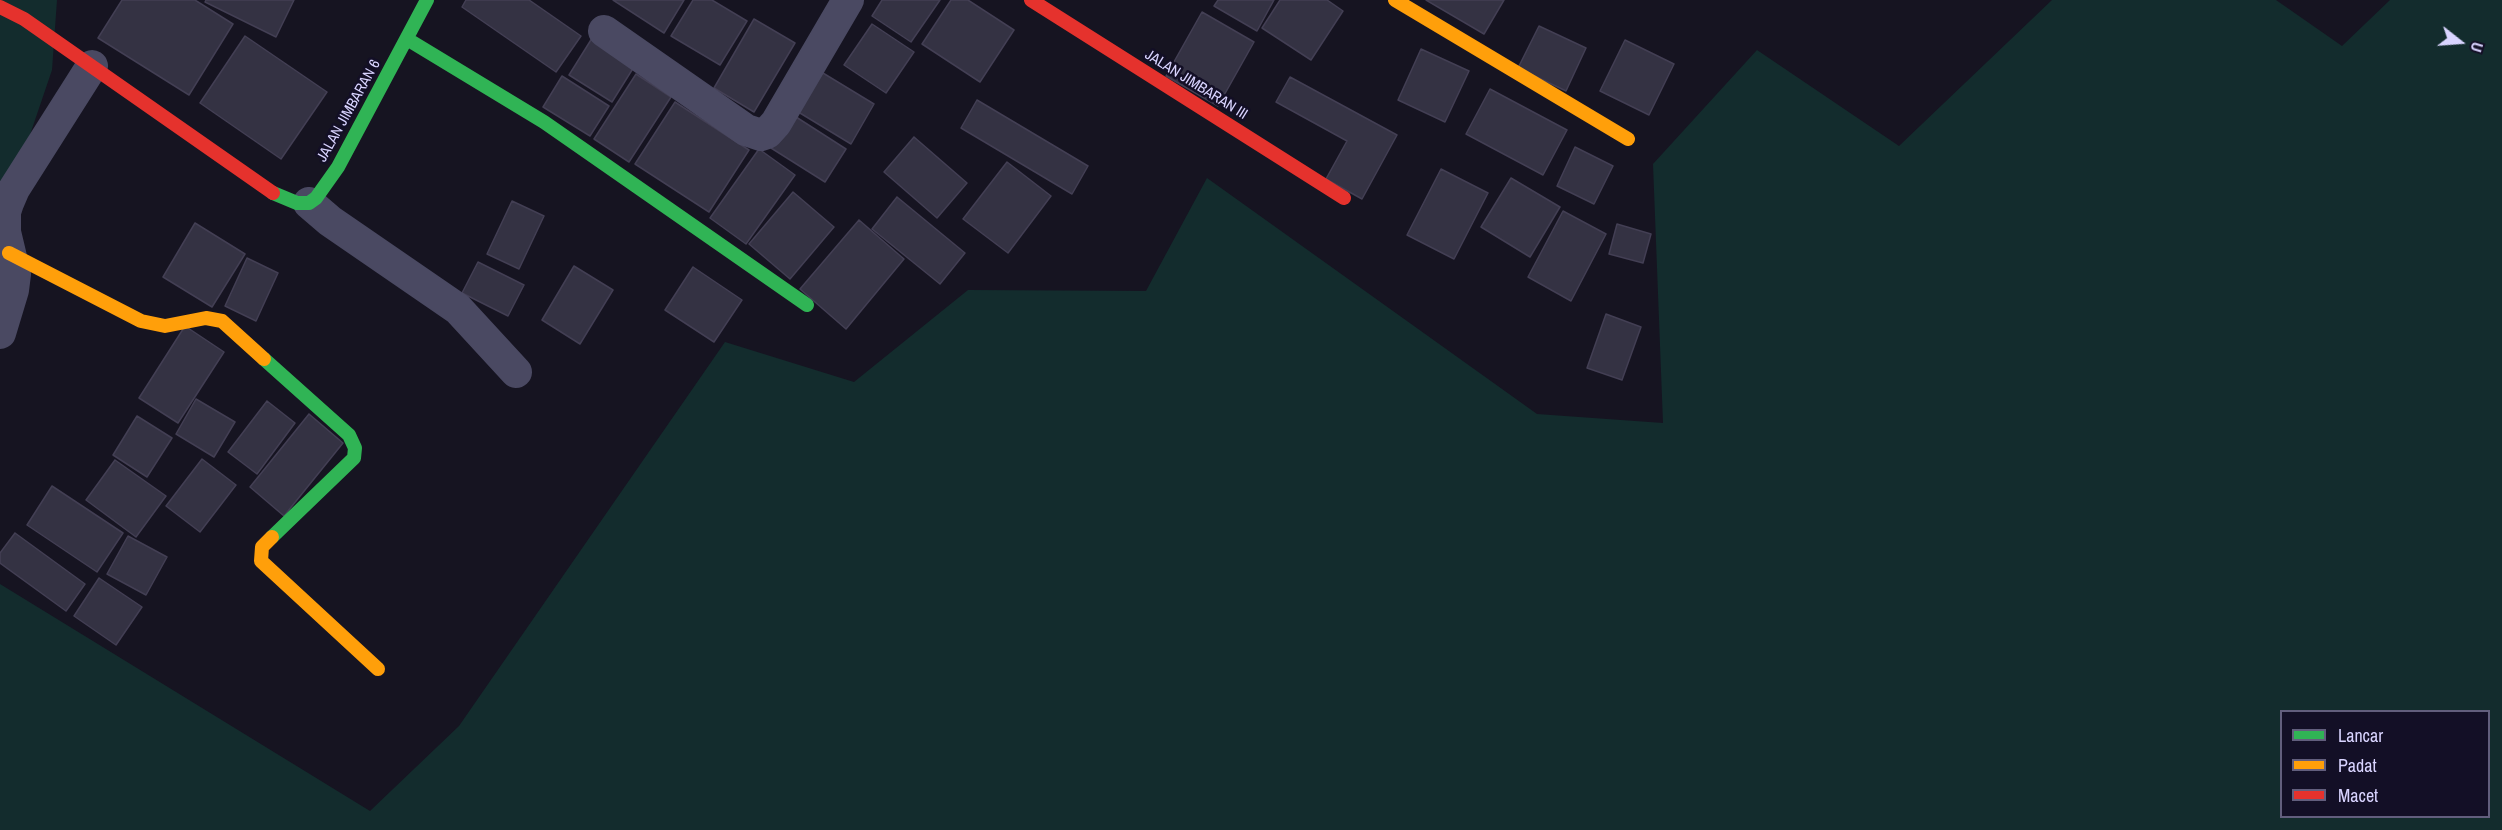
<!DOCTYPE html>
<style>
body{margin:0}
#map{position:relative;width:2502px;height:830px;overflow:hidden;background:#161421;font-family:"Archivo Narrow",sans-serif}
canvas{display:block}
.legend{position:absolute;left:2280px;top:710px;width:210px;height:108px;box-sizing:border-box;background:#130f26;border:2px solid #625e7d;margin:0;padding:8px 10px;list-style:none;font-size:18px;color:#d9d4ff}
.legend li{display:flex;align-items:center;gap:12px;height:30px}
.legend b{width:30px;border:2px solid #625e7d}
.north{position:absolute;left:2430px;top:12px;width:60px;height:60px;-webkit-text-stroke:4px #130f26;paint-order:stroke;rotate:107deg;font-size:16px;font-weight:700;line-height:24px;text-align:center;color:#d9d4ff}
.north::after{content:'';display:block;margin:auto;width:21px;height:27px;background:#d9d4ff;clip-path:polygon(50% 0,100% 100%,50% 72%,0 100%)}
</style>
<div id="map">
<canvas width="2502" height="830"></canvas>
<ul class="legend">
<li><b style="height:8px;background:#30b455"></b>Lancar</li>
<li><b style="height:8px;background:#ff9f0a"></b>Padat</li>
<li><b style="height:8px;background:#e5322d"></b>Macet</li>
</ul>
<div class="north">U</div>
</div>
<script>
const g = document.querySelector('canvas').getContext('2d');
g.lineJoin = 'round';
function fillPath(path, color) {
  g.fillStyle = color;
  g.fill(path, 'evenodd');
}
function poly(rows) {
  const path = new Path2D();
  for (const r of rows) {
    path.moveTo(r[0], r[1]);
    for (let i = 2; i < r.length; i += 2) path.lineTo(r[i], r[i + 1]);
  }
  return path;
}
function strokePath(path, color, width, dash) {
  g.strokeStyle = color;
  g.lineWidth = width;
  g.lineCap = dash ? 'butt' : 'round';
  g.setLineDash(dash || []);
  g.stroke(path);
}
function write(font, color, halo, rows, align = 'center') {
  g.font = font + ' "Archivo Narrow",sans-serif';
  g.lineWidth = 5;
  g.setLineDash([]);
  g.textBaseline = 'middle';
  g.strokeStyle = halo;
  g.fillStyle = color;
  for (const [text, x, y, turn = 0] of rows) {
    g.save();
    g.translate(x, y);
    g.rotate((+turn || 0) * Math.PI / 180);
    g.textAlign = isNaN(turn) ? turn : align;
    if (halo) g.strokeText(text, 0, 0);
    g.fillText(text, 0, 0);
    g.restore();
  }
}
const green = poly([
 [0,0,57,0,52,70,0,223],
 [2052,0,2276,0,2342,46,2390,0,2502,0,2502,830,0,830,0,584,370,811,459,726,725,342,854,382,968,290,1146,291,1207,178,1537,414,1663,423,1653,164,1757,50,1899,146],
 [2282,712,2488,712,2488,816,2282,816]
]);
const building = poly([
 [122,0,195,0,233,24,189,95,98,38,122,0],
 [206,0,294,0,276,37,205,2,206,0],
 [466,0,529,0,581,36,556,72,462,7,466,0],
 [613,0,684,0,664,33,613,0],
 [693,0,712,0,747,21,720,65,671,36,693,0],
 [882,0,940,0,911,42,872,16,882,0],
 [951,0,968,0,1014,30,980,82,922,44,951,0],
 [1218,0,1274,0,1257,31,1214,6,1218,0],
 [1280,0,1327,0,1343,11,1311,60,1262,28,1280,0],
 [1426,0,1504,0,1484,34,1426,0],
 [1202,12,1254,42,1218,106,1166,76,1202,12],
 [754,19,795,43,754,112,714,88,754,19],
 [872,24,914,52,886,93,844,65,872,24],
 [1539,26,1586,48,1566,91,1518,68,1539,26],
 [594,35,637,62,612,102,569,75,594,35],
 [245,36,327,92,281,159,200,103,245,36],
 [1625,40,1674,64,1649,115,1600,91,1625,40],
 [1421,49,1469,71,1445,122,1398,100,1421,49],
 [818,70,874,104,851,144,795,110,818,70],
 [636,74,671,97,629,162,594,139,636,74],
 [562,76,609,106,590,136,543,107,562,76],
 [1290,77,1397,135,1362,199,1326,179,1347,141,1276,102,1290,77],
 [1490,89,1567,130,1543,175,1466,134,1490,89],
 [977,100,1088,166,1072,194,961,128,977,100],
 [675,102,749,150,709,212,635,164,675,102],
 [793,115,846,149,825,182,771,148,793,115],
 [914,137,967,183,937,218,884,172,914,137],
 [1575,147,1613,166,1594,204,1557,186,1575,147],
 [759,149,795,175,746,244,710,218,759,149],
 [1007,162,1051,196,1008,253,963,219,1007,162],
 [1441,169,1488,193,1454,259,1407,235,1441,169],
 [1511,178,1560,207,1530,257,1481,227,1511,178],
 [793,192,834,227,790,279,749,244,793,192],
 [897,197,965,253,940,284,872,229,897,197],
 [512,201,544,216,519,269,487,254,512,201],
 [1563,211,1606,234,1571,301,1528,277,1563,211],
 [859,220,904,259,846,329,800,289,859,220],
 [195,223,245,254,212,307,163,277,195,223],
 [1617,224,1651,234,1643,263,1609,254,1617,224],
 [247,258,278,273,256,321,225,306,247,258],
 [478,262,524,285,508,316,462,293,478,262],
 [574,266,613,290,580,344,542,320,574,266],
 [693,267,742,300,714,342,665,310,693,267],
 [1606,314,1641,327,1622,380,1587,368,1606,314],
 [185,326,224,352,178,423,139,398,185,326],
 [196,399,235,422,214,457,176,434,196,399],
 [267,401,295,423,257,474,228,452,267,401],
 [309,414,343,443,284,516,250,487,309,414],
 [137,416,172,438,147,477,113,455,137,416],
 [202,459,236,485,200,532,166,506,202,459],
 [115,460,166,496,136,537,86,500,115,460],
 [52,486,123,533,97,572,27,525,52,486],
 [15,533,85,584,66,611,0,563,0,553,15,533],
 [128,536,167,557,146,595,107,574,128,536],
 [99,578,142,607,116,645,74,616,99,578]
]);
const street = poly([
 [604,31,746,130,761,135,767,133,776,123,848,0],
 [309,203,330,221,458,309,516,372],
 [0,333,13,290,15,274,5,232,5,212,8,203,14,189,92,66]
]);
const fast = poly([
 [407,39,544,122,807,305],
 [273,193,297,203,309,203,316,198,338,167,427,0],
 [264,359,349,435,355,448,354,458,272,537]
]);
const slow = poly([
 [1395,0,1628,139],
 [9,253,141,321,165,326,206,318,222,321,264,359],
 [272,537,262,547,261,561,378,669]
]);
const jam = poly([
 [1031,0,1344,198],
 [0,7,24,19,273,193]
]);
const streetNames = [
 ["JALAN JIMBARAN III",1196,85,32],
 ["JALAN JIMBARAN 6",349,111,-61]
];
fillPath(green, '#132c2d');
fillPath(building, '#343243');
strokePath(building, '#433f54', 1.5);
strokePath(street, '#4a4962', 32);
strokePath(fast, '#30b455', 14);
strokePath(slow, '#ff9f0a', 14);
strokePath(jam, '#e5322d', 14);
write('15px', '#d9d4ff', '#130f26', streetNames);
</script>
